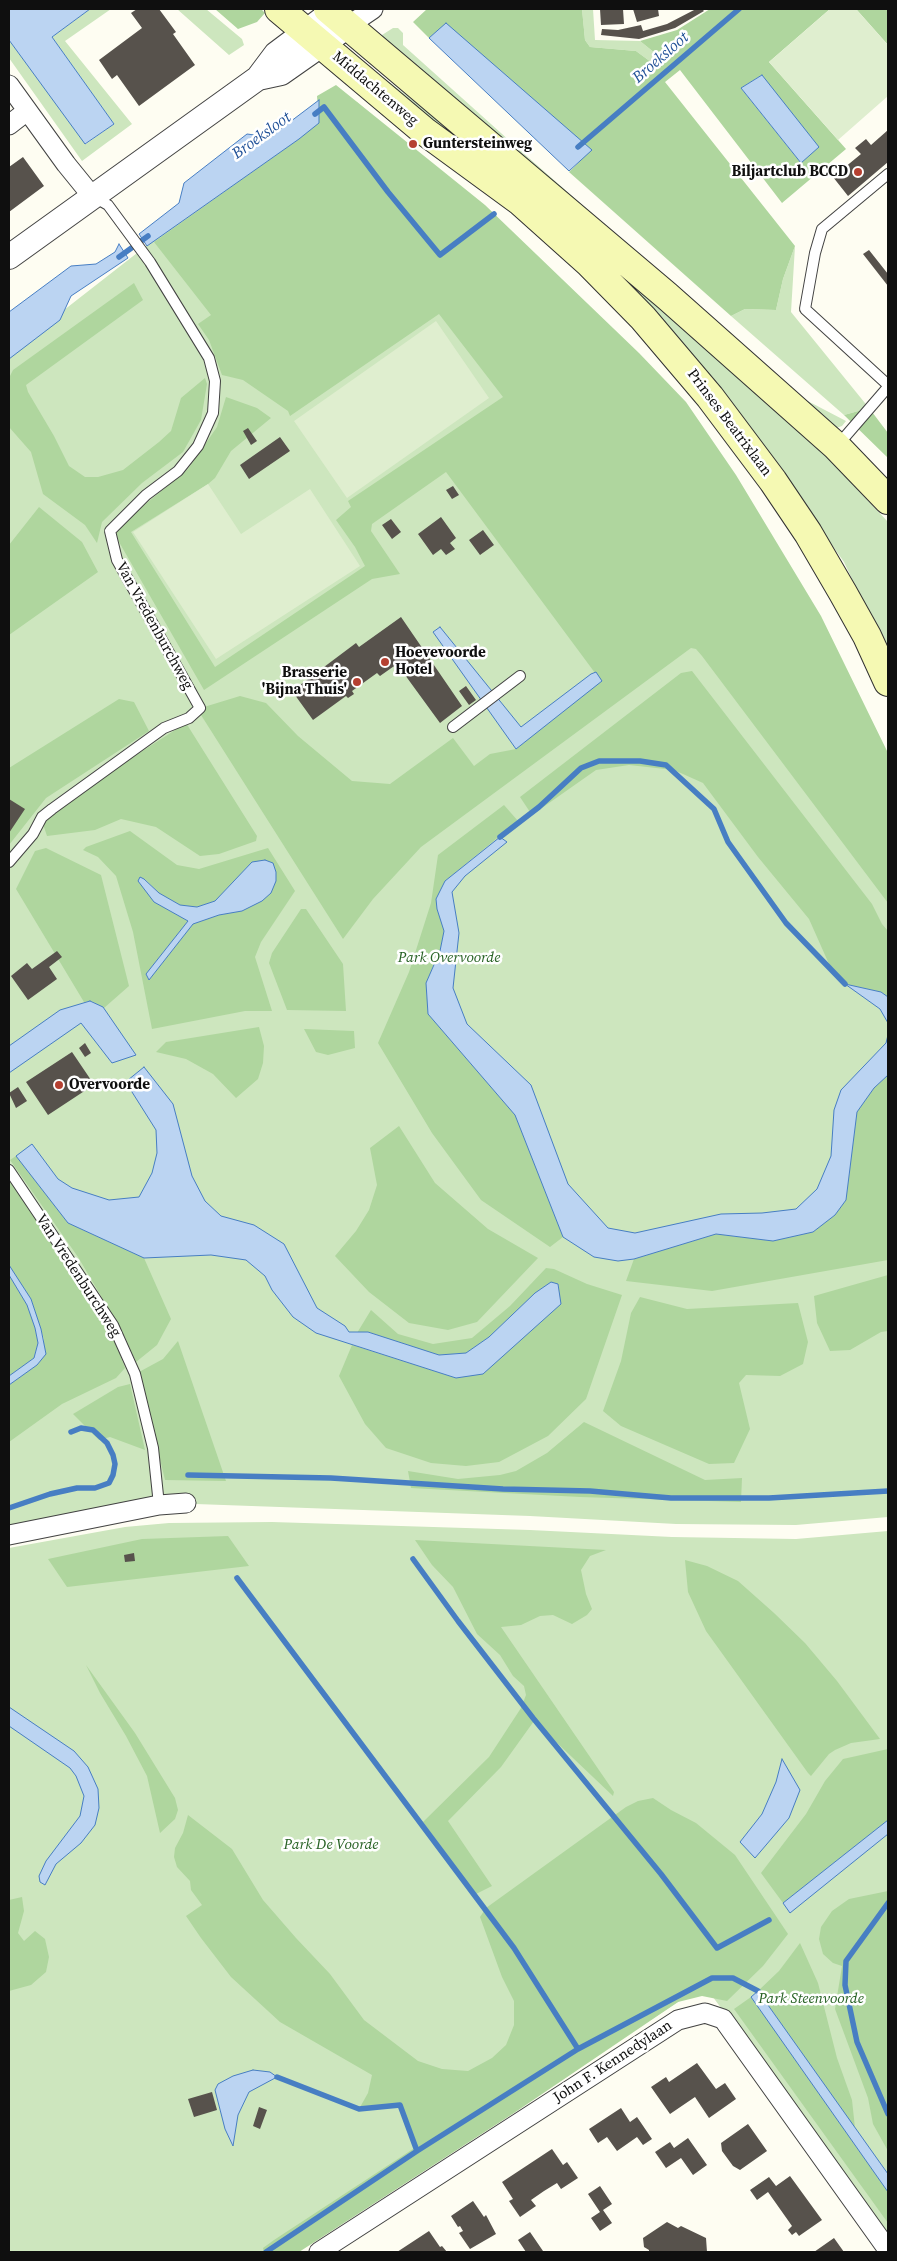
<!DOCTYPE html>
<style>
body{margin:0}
#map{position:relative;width:897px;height:2261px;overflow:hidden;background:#fefdf2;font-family:"Source Serif 4",serif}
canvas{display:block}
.frame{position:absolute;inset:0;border:10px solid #0f0f0f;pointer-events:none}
</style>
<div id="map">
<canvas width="897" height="2261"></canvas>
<div class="frame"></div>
</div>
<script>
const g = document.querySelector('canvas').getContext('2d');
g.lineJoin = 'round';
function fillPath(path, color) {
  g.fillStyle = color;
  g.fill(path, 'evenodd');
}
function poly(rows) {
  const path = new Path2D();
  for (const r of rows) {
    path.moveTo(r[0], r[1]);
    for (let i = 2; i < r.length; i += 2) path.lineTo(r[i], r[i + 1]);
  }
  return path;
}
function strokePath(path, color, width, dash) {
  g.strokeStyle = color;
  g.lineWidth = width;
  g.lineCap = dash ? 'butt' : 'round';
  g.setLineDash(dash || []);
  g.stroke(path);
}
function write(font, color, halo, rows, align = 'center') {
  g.font = font + ' "Source Serif 4",serif';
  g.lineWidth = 5;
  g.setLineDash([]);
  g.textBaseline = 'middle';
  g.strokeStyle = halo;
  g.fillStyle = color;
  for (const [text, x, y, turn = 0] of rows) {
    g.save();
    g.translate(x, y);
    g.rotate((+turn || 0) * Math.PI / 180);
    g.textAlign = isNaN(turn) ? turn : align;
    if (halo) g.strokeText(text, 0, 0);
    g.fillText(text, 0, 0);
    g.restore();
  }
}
const green = poly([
 [90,9,111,9,65,41,132,124,82,161,9,58,9,40,86,144,114,124,52,37],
 [177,9,206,9,242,39,244,45,229,55],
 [582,9,593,9,595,40,640,41,656,54,651,62,636,51,590,47,585,40],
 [393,28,398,28,403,33,403,45,521,151,800,397,846,421,842,426,836,428,386,45,382,35],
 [357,57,551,208,802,430,888,522,888,656,844,562,746,425,358,62],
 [336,95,357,102,522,248,888,780,888,1517,796,1525,676,1524,530,1516,168,1503,9,1530,9,353,324,107],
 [795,246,791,312,869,408,844,415,731,316,745,309,776,310,783,279],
 [272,1522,530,1530,672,1537,796,1539,888,1531,888,2233,704,1985,296,2252,9,2252,9,1548,125,1527,169,1523]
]);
const forest = poly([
 [215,9,261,9,265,13,257,22,238,29],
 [427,9,582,9,585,40,590,47,636,51,651,62,656,54,640,41,677,30,710,9,830,9,769,62,846,149,782,203,680,70,665,82,795,246,783,279,776,310,745,309,731,316,569,172,591,150,446,24,429,38,413,22],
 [762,75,801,163,741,88],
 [856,9,888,9,888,45],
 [336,85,485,205,639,353,686,402,736,475,821,616,888,753,888,903,702,656,696,649,691,648,421,847,373,899,343,939,201,715,204,707,240,696,266,703,298,736,352,781,390,784,453,738,474,766,490,754,516,749,601,681,446,472,372,524,371,531,400,574,372,579,204,690,115,535,125,521,188,469,217,427,226,397,257,408,271,418,231,451,215,478,208,484,131,532,215,667,365,566,355,547,336,520,351,507,348,501,503,397,439,314,290,416,288,411,243,380,222,375,209,340,198,324,211,315,154,242,299,139,319,123,317,96],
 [134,283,143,300,26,385,28,392,54,436,69,466,85,477,98,477,123,470,159,442,171,431,181,398,205,378,207,384,201,420,183,452,142,483,102,522,97,543,85,525,43,494,31,452,9,427,9,378,13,370],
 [869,408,888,433,888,458,844,415],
 [39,507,82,542,98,572,9,635,9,545],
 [692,671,872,904,882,924,888,931,888,997,881,992,845,984,833,973,809,919,758,857,703,783,674,770,629,765,596,770,532,815,520,797,681,673],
 [119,699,134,702,149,731,46,798,9,845,9,768],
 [186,723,257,836,256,841,219,854,200,856,156,827,121,819,95,830,47,836,43,824,49,811],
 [504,805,518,821,445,881,437,909,444,931,440,951,426,983,428,1014,515,1115,563,1237,550,1247,481,1200,432,1133,378,1043,409,972,431,903,438,855],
 [130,831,177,865,199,869,268,848,295,891,261,942,255,957,272,1011,245,1011,152,1029,133,932,116,876,98,857,83,850,86,847],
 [252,862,242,911,219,915,193,924,149,980,146,974,188,921,154,902,145,879,159,893,180,905,197,907,215,901],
 [46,848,101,875,129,986,104,1008,91,1001,84,1002,16,889,35,851],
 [301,909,306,909,343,964,346,1011,287,1010,269,963,272,953],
 [259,1027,264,1046,263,1063,258,1079,236,1098,213,1074,186,1059,156,1052,166,1042],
 [304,1029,354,1031,355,1048,328,1055,316,1052],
 [888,1075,888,1260,712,1291,626,1281,634,1259,716,1234,773,1241,813,1232,835,1215,846,1200,857,1112,874,1088],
 [399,1126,435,1183,488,1229,538,1258,477,1322,448,1330,409,1323,369,1292,335,1256,356,1231,369,1210,377,1185,370,1148],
 [16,1156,68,1223,144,1258,171,1319,157,1345,136,1362,124,1335,78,1257,10,1160],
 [9,1178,58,1249,114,1338,125,1368,116,1378,62,1404,9,1442,9,1385,37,1365,44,1339,31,1299,9,1267],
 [546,1268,554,1269,587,1284,622,1295,586,1399,548,1436,499,1462,466,1466,431,1463,386,1448,365,1424,339,1376,352,1345,456,1378,551,1282,535,1293,489,1337,466,1353,439,1355,368,1332,357,1333,371,1310,398,1334,433,1344,472,1338,510,1306],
 [9,1275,27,1305,35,1328,38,1343,34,1358,9,1376],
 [888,1275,888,1331,881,1332,850,1350,830,1351,817,1323,814,1296],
 [640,1297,687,1309,798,1303,808,1342,803,1364,780,1376,746,1375,739,1383,750,1429,734,1463,709,1464,621,1426,603,1411,621,1361,631,1313],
 [178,1341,226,1481,165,1480,139,1372,163,1359],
 [130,1384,145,1450,110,1437,99,1440,73,1414,118,1387],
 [584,1422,705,1480,742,1478,741,1502,580,1497,411,1488,408,1471,458,1479,500,1475,516,1471,547,1453],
 [228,1536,249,1566,67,1587,48,1559,142,1539],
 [415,1540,606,1550,590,1556,581,1570,586,1594,592,1609,587,1615,572,1624,553,1615,540,1616,521,1625,501,1627,614,1792,613,1796,534,1721,501,1767,448,1821,492,1886,476,1894,423,1822,489,1757,521,1708,526,1695,524,1686,513,1676,500,1655,477,1634,453,1587,432,1565],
 [685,1560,707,1566,738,1581,774,1613,805,1643,837,1681,880,1739,851,1743,835,1750,829,1754,811,1776,808,1773,706,1631,688,1592],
 [86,1665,135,1733,175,1798,178,1810,175,1819,160,1833,147,1776,126,1736,100,1693],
 [888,1749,888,1820,783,1903,761,1873,806,1814,825,1781,843,1759],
 [653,1798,671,1810,696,1823,735,1855,788,1934,763,1966,727,2001,702,1996,678,2002,514,2113,299,2252,264,2252,263,2248,274,2240,416,2147,409,2123,400,2105,359,2109,368,2093,372,2075,280,2022,231,1977,201,1938,186,1916,202,1905,191,1890,190,1881,177,1867,174,1857,175,1848,183,1833,188,1815,232,1849,263,1900,296,1938,330,1974,364,2020,418,2061,442,2069,468,2071,492,2058,506,2045,514,2025,514,2001,502,1977,480,1917,486,1908,626,1807,638,1801],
 [888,1891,888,2151,873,2124,868,2098,835,2009,842,1966,833,1963,823,1954,819,1939,821,1927,832,1911,849,1899],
 [22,1897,24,1911,18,1933,24,1941,35,1931,45,1939,49,1957,46,1972,31,1985,9,1991,9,1900],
 [800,1943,818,1983,837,2058,852,2100,855,2128,758,1991,779,1971],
 [751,1997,888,2192,888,2223,734,2009]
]);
const pitch = poly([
 [830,9,856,9,888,45,888,96,838,140,769,62],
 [436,321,489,398,347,498,294,421],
 [208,484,241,534,310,489,360,566,216,659,133,532]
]);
const water = poly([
 [9,9,90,9,52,37,114,124,85,144,9,40,9,9],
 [446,23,592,150,569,171,429,38,446,23],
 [762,75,819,147,801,163,741,88,762,75],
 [319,100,319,123,299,139,147,246,139,234,179,203,184,183,247,134,270,137,319,100],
 [119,244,128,258,71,296,60,320,9,359,9,312,71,266,96,264,115,252,119,244],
 [440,627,521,727,591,674,596,672,602,681,516,749,433,632,440,627],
 [500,837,507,842,465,876,452,892,459,933,453,988,467,1024,531,1085,568,1184,608,1228,635,1233,721,1214,762,1213,796,1209,817,1189,831,1156,834,1110,841,1090,886,1043,888,1035,888,1075,874,1088,857,1112,846,1200,835,1215,813,1232,773,1241,716,1234,634,1259,618,1261,594,1257,563,1237,515,1115,428,1014,426,983,440,951,444,931,437,909,436,899,445,881,500,837],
 [265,860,273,863,276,872,276,881,271,893,262,901,242,911,219,915,193,924,149,980,146,974,188,921,154,902,138,881,140,877,144,879,159,893,180,905,197,907,215,901,252,862,265,860],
 [845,984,881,992,888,997,888,1023,880,1009,845,984],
 [90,1001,103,1007,136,1055,112,1063,81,1023,9,1073,9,1046,60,1010,90,1001],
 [144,1067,173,1104,192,1176,205,1201,221,1216,254,1225,284,1244,317,1308,345,1326,349,1332,368,1332,439,1355,466,1353,489,1337,535,1293,551,1282,558,1284,561,1304,483,1374,456,1378,316,1333,293,1317,272,1290,265,1276,246,1260,211,1255,144,1258,68,1223,16,1156,32,1144,58,1179,72,1188,109,1200,139,1197,152,1173,157,1153,156,1130,132,1092,128,1080,144,1067],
 [9,1265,31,1299,41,1329,46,1354,37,1365,9,1385,9,1376,34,1358,38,1343,35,1328,27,1305,9,1275,9,1265],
 [9,1707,74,1751,88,1767,98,1789,99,1808,95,1825,81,1843,56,1864,45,1885,40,1882,39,1876,46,1861,80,1816,84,1796,76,1776,70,1768,9,1726,9,1707],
 [782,1759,800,1790,789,1818,755,1858,740,1842,762,1814,776,1782,782,1759],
 [888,1820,888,1834,790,1913,783,1903,888,1820],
 [758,1991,888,2174,888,2192,751,1997,758,1991],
 [253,2070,270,2072,277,2077,249,2092,238,2115,233,2146,225,2129,215,2090,218,2084,233,2076,253,2070]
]);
const stream = poly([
 [315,114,324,107,388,192,440,255,494,214],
 [578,147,739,9],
 [119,257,148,236],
 [500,837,539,807,581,768,599,761,640,761,666,765,714,809,728,842,786,923,845,984],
 [188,1475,331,1478,503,1489,590,1491,671,1498,769,1498,888,1491],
 [9,1508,50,1494,77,1488,95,1488,109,1483,113,1475,115,1464,113,1455,107,1443,93,1430,81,1428,71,1432],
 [413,1559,458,1621,533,1718,661,1874,717,1948,769,1920],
 [237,1578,514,1948,578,2049],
 [888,1903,846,1961,845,1985,857,2042,888,2114],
 [277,2077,359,2109,400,2105,417,2151],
 [266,2252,417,2151,578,2049,712,1978,733,1978,758,1991]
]);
const building = poly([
 [137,9,159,9,176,32,173,34,195,65,139,106,117,75,112,79,99,60,142,28,131,13],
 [600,9,623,9,624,24,601,25],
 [633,9,658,9,659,16,637,22],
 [696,9,702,9,704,11,675,28,639,39,601,35,602,29,618,30,641,25,643,31,667,24],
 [888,130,888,162,848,196,833,177,861,154,855,148,866,139,871,145],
 [23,157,44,186,9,212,9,167],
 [869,250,888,274,888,286,863,254],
 [248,428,257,441,251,445,243,431],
 [280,437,290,451,249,479,240,465],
 [453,486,459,495,452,499,446,490],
 [441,517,456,538,450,543,455,549,446,555,441,549,433,555,418,534],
 [391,519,401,532,392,539,382,525],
 [483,530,494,545,480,555,469,540],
 [401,617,462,706,440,723,397,664,380,676,377,673,352,691,354,694,348,698,346,696,313,720,292,691,356,643,359,647],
 [466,686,476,700,469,705,459,691],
 [9,799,25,809,9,833],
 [57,951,62,957,49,967,57,979,28,1000,11,976,27,963,32,969],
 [85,1043,91,1053,85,1057,79,1048],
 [72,1052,93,1083,88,1087,89,1088,48,1115,26,1082],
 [18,1087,27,1101,16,1108,9,1093],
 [134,1553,135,1561,125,1562,124,1555],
 [697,2063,716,2089,725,2083,736,2099,709,2118,695,2097,670,2114,651,2087,666,2077,669,2082],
 [212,2092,217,2110,194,2117,188,2099],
 [259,2107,267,2110,260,2129,253,2126],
 [621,2108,630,2122,637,2117,652,2139,643,2145,637,2137,617,2151,607,2137,598,2143,589,2129],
 [748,2124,767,2151,740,2170,733,2166,722,2151,721,2143],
 [688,2138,707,2165,693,2175,681,2158,666,2168,655,2152,670,2142,674,2148],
 [552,2149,563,2165,567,2162,578,2178,561,2189,557,2183,544,2191,531,2200,536,2206,520,2217,509,2201,513,2199,502,2182],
 [790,2176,822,2220,799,2236,796,2232,792,2235,788,2230,792,2226,768,2192,757,2200,750,2190,769,2177,776,2186],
 [600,2186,612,2204,603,2210,612,2223,600,2231,591,2218,600,2212,588,2194],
 [473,2201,484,2217,486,2215,496,2234,470,2249,459,2233,463,2231,460,2226,458,2227,451,2216],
 [667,2222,678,2228,681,2226,706,2238,707,2252,649,2252,649,2250,644,2247,643,2238],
 [429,2231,440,2247,442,2246,447,2252,397,2252],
 [530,2232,543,2251,543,2252,526,2252,518,2240],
 [834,2238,844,2252,814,2252]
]);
const service = poly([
 [888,174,822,229,815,253,805,309,888,385],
 [837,446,888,387],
 [453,727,520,676],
 [9,862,33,834,42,817,52,809,164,728,189,718,200,708,117,560,110,531,146,495,178,471,198,446,213,413,215,381,209,358,150,262,108,205,94,197],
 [9,1170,113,1325,135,1374,153,1448,159,1505]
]);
const minor = poly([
 [348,26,373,9],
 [9,85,66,164,92,196],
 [9,125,27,111],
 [9,1535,159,1505,186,1503],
 [319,2252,678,2020,705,2013,723,2019,888,2250]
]);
const tertiary = poly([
 [258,78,281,73,348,26],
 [9,257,258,78,276,54,332,12]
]);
const secondary = poly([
 [279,9,424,131,521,202,588,262,643,318,710,397,773,481,808,533,843,593,867,636,888,682],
 [328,9,667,296,836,446,888,500]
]);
const markers = [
 [413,144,5,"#b54031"],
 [858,172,5,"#b54031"],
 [385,662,5,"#b54031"],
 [357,682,5,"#b54031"],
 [59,1085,5,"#b54031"]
];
const streetNames = [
 ["Middachtenweg",375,89,40],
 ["Prinses Beatrixlaan",729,423,53],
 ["Van Vredenburchweg",154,626,61],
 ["Van Vredenburchweg",78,1276,57],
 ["John F. Kennedylaan",613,2062,-33]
];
const poiNames = [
 ["Guntersteinweg",423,144],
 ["Biljartclub BCCD",848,172,"right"],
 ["Hoevevoorde",395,653],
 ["Hotel",395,670],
 ["Brasserie",347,673,"right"],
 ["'Bijna Thuis'",347,690,"right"],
 ["Overvoorde",69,1085]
];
const parkNames = [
 ["Park Overvoorde",449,958],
 ["Park De Voorde",331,1845],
 ["Park Steenvoorde",811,1999]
];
const waterNames = [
 ["Broeksloot",661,58,-41],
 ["Broeksloot",262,136,-36]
];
fillPath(green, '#cde6be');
fillPath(forest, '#afd69e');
fillPath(pitch, '#dfeecf');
fillPath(water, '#bbd4f2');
strokePath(water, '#477ec3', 1);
strokePath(stream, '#477ec3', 5.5);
fillPath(building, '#57524c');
strokePath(service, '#424242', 12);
strokePath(minor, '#424242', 21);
strokePath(tertiary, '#424242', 26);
strokePath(secondary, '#313131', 30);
strokePath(service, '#fff', 10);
strokePath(minor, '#fff', 19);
strokePath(tertiary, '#fff', 24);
strokePath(secondary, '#f5f9b3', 28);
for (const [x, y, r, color] of markers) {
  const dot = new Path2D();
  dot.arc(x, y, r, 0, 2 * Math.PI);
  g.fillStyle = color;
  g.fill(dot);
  strokePath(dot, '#fff', 2);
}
write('15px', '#0f0f0f', '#fff', streetNames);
write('bold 15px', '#0f0f0f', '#fff', poiNames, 'left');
write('italic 15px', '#276224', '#fff', parkNames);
write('italic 16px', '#215198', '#fff', waterNames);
</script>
